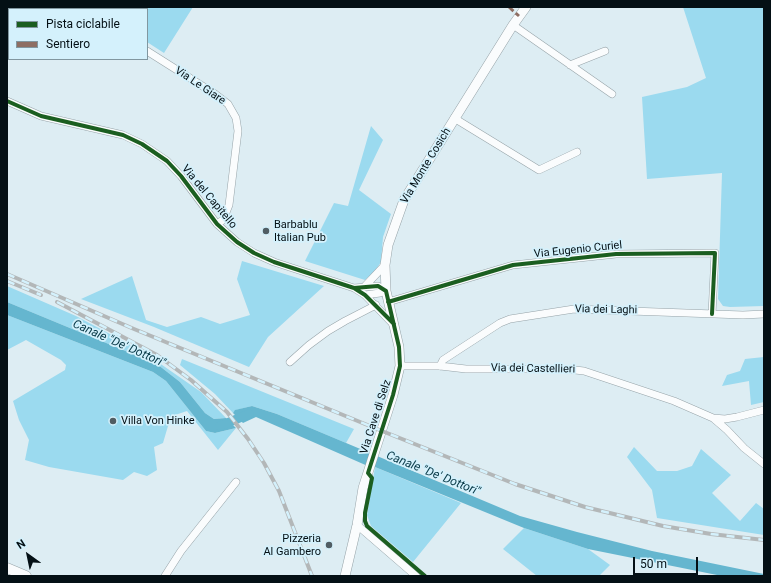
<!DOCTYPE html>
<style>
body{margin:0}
#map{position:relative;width:771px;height:583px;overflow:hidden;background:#ddedf3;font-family:Roboto,sans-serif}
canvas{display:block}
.frame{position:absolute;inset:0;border:8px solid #041015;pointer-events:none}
.legend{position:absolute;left:8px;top:8px;width:140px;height:52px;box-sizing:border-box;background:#d4f1fc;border:1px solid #8197a0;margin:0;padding:5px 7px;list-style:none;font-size:12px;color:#041015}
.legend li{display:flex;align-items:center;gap:8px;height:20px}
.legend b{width:20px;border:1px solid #8197a0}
.north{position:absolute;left:8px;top:535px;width:40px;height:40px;-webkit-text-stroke:3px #d4f1fc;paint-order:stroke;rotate:327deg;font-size:11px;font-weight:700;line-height:16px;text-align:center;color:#041015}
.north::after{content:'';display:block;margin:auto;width:14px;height:18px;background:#041015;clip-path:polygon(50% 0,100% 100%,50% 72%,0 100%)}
.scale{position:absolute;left:633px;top:557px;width:65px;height:18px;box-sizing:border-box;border:2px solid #041015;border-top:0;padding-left:5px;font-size:12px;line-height:14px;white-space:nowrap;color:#041015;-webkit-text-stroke:3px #d4f1fc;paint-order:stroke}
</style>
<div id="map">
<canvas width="771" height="583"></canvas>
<div class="frame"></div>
<ul class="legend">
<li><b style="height:5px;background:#1b5e20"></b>Pista ciclabile</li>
<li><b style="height:5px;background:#8d6e63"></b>Sentiero</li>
</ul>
<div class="north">N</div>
<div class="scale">50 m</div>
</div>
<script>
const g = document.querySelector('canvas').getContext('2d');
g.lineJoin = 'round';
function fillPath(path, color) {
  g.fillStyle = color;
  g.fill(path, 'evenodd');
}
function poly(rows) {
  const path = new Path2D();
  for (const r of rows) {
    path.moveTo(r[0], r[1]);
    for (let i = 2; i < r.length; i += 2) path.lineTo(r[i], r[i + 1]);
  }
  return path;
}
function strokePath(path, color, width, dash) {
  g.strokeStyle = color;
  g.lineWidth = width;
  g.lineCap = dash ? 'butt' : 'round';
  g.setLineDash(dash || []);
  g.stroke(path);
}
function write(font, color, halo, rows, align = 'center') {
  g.font = font + ' Roboto,sans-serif';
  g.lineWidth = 3.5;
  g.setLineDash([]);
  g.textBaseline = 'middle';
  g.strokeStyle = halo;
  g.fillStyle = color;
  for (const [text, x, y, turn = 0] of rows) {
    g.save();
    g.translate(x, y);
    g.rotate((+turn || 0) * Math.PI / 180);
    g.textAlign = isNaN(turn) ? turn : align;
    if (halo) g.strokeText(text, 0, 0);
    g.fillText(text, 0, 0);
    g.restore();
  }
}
const green = poly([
 [95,7,193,7,164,53,147,42,147,9,98,9],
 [683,7,764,7,764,306,730,307,723,306,718,299,722,173,647,179,642,97,687,87,706,78],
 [371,126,383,140,359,190,391,214,383,237,381,262,375,271,365,280,305,261,334,203,348,206],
 [242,261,324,286,268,337,249,367,154,327,81,299,132,276,146,320,167,327,201,317,220,324,250,315,237,279],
 [7,286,76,316,142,351,201,392,226,418,214,419,205,413,180,382,157,364,7,302],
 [7,315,153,372,166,381,206,431,215,433,236,428,218,450,187,411,175,415,168,426,163,443,154,447,157,470,147,476,134,472,123,480,49,467,25,460,29,440,19,420,13,401,65,370,66,365,61,360,26,340,7,350],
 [764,357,764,402,751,405,749,381,722,386,727,375,740,371,745,359],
 [182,359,354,429,346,443,277,414,252,406,236,410,233,413,215,394,180,365],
 [634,447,657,471,677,471,692,466,701,449,731,475,712,493,740,521,756,503,764,509,764,535,657,518,652,490,627,457],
 [375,467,461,503,413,562,371,526,367,515],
 [524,528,588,549,610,565,599,576,537,576,503,549]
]);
const water = poly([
 [7,302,157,364,180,382,205,413,214,419,226,418,236,428,215,433,206,431,166,381,153,372,7,315],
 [252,406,277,414,520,516,577,532,652,551,764,574,764,576,722,576,588,549,524,528,375,467,370,467,256,417,243,423,233,413,235,410]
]);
const canal = poly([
 [220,426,249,414]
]);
const minor = poly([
 [86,7,88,9],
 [513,25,612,94],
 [147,51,215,94,228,104,236,118,238,131,229,205,223,220,217,224],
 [570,65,605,51],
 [7,101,41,116,123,135,142,144,167,161,181,176,217,224,237,242,254,253,274,262,354,288,365,295,393,324],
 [454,118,539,170,577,152],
 [365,286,385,265],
 [354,288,378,286,386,291],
 [365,295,380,293,386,291],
 [388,302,513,265,616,254,715,253,712,314],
 [290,362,309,345,328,331,345,321,376,305],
 [400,366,440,366,466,369,566,369,584,371,674,401,713,418,727,430,744,448,764,464],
 [440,366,443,360,500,323,510,319,574,309,743,315,764,314],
 [713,418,725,419,737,417,764,410],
 [357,525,416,576],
 [165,576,181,551,236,482]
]);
const tertiary = poly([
 [345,576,357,525,363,488,393,395,400,366,399,347,386,291,385,265,388,245,404,200,513,25,526,7]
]);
const secondary = poly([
 [7,568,26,576]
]);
const rail = poly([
 [7,274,134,329,382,431,515,484,585,507,663,526,711,534,764,540],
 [7,281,41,295],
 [57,302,157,355,191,380,227,412,248,439,264,463,279,491,312,576]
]);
const quiet = poly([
 [509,7,519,16]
]);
const cycleway = poly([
 [7,101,41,116,123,135,142,144,167,161,181,176,217,224,237,242,254,253,274,262,354,288,365,295,394,324],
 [354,288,378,286,386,291,399,347,400,366,393,395,368,473,372,478,365,513,365,521,367,526,425,576],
 [388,302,513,265,616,254,715,253,712,314]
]);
const markers = [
 [266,231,4,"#505d63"],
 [113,421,4,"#505d63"],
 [329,545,4,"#505d63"]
];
const streetNames = [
 ["Via Le Giare",200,86,34],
 ["Via Monte Cosich",426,166,-59],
 ["Via del Capitello",209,197,50],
 ["Via Eugenio Curiel",578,250,-6],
 ["Via dei Laghi",606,310,1],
 ["Via dei Castellieri",533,369,1],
 ["Via Cave di Selz",376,417,-72]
];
const poiNames = [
 ["Barbablu",274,225],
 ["Italian Pub",274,238],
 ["Villa Von Hinke",121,421],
 ["Pizzeria",321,539,"right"],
 ["Al Gambero",321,552,"right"]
];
const waterNames = [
 ["Canale \"De' Dottori\"",119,344,24],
 ["Canale \"De' Dottori\"",433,474,22]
];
fillPath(green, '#9bdaef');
fillPath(water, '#65b6cf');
strokePath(canal, '#65b6cf', 9);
strokePath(minor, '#96a3a8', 8);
strokePath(tertiary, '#96a3a8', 10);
strokePath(secondary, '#96a3a8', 11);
strokePath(minor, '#fafcfd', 7);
strokePath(tertiary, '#fafcfd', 9);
strokePath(secondary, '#fafcfd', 10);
strokePath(rail, '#b3b7b8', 4);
strokePath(rail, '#d4f1fc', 2.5, [8]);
strokePath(quiet, '#8d6e63', 3, [6, 3]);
strokePath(cycleway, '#1b5e20', 4);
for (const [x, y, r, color] of markers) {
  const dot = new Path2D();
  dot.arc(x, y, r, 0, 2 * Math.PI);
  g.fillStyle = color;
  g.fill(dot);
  strokePath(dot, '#d4f1fc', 1.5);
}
write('11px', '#041015', '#d4f1fc', streetNames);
write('11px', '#041015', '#d4f1fc', poiNames, 'left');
write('italic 12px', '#073846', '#d4f1fc', waterNames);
</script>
